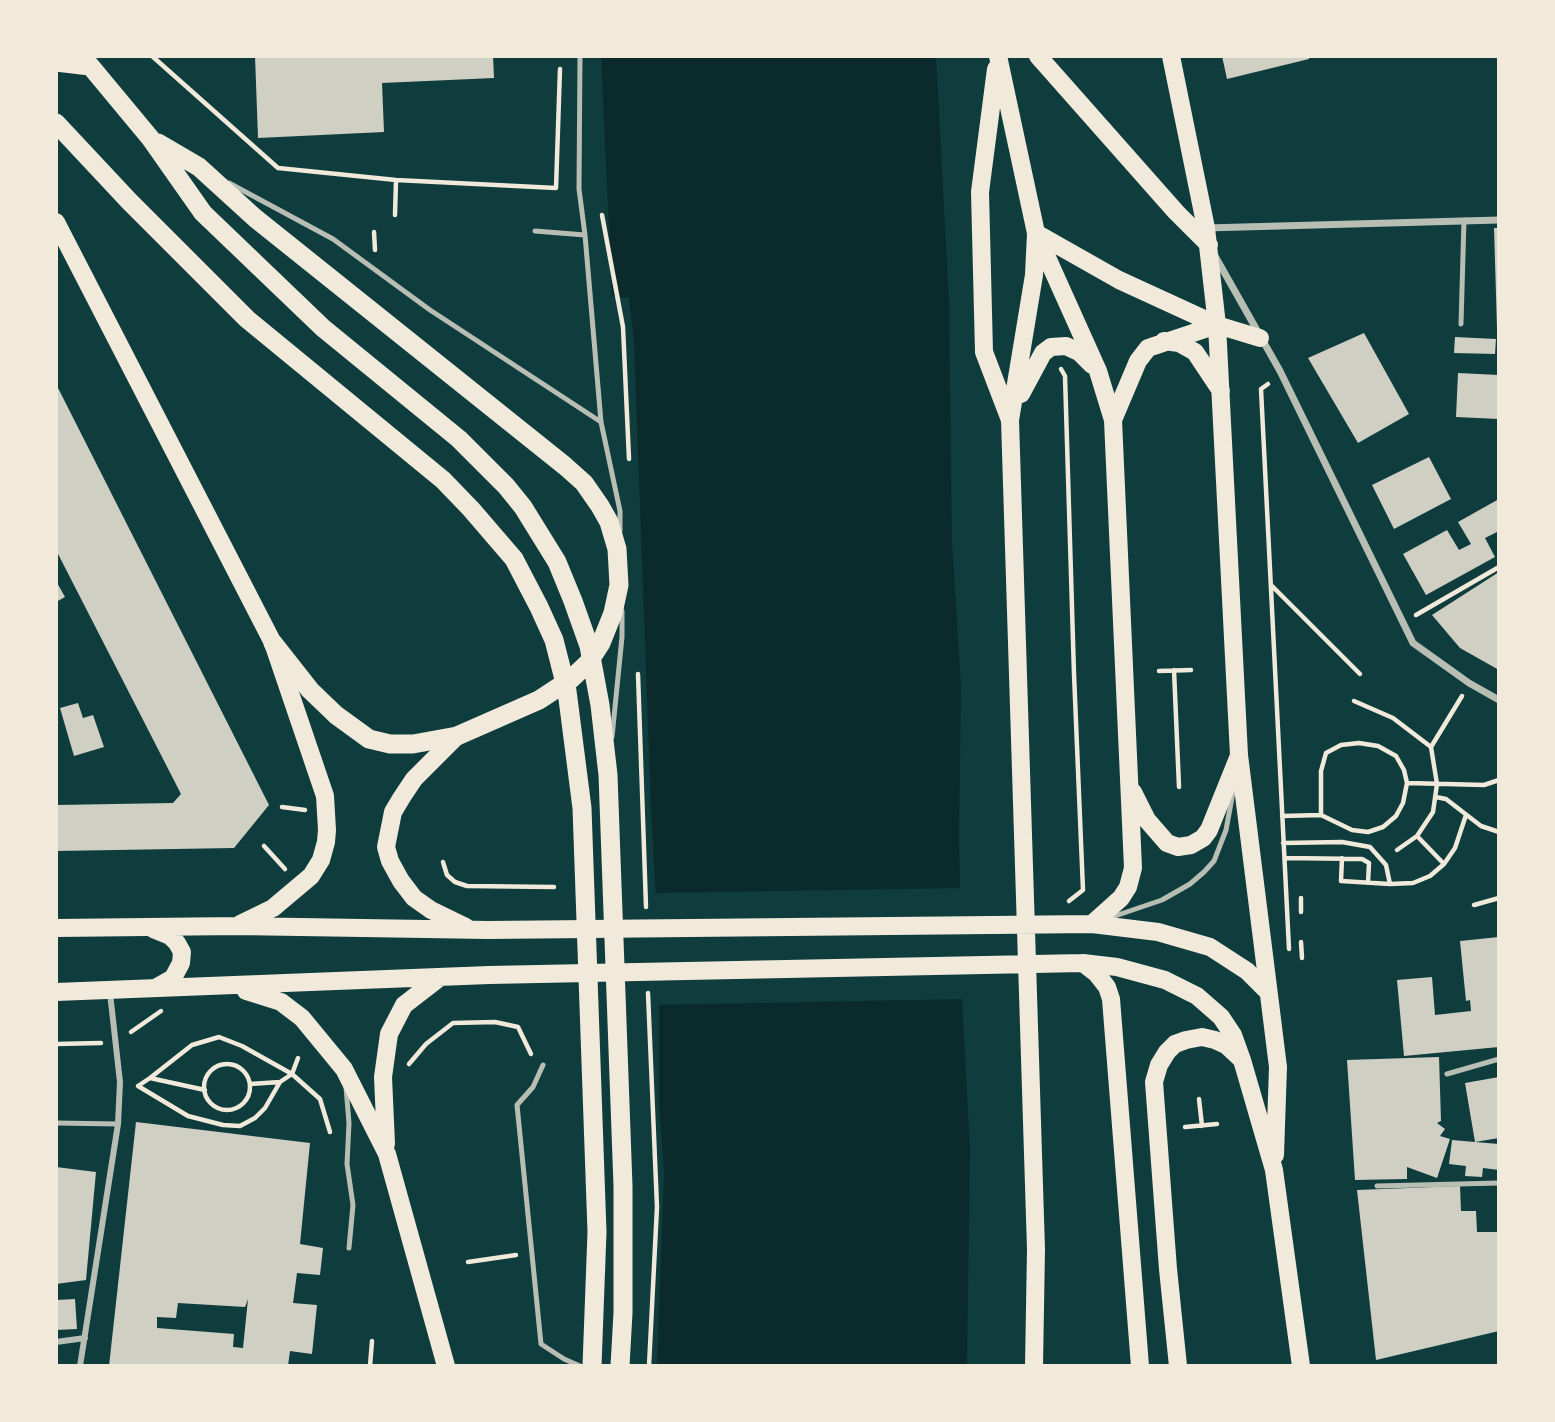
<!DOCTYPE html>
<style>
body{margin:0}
#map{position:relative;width:1555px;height:1422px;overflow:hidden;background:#0f3d3e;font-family:"Fira Sans",sans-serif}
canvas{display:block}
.frame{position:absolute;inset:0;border:58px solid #f1e9da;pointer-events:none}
</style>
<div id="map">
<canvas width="1555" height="1422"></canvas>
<div class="frame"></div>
</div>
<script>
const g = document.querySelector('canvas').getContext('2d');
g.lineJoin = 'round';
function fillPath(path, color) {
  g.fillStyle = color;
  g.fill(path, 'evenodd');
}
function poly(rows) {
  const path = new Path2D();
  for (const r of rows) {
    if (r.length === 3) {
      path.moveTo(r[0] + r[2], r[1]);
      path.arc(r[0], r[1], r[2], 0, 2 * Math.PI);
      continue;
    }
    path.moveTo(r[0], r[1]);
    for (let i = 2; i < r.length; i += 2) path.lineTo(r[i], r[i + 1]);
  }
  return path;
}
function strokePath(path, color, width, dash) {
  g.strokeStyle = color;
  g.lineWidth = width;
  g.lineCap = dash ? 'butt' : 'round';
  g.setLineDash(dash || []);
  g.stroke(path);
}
const water = poly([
 [601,56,936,56,949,302,952,541,961,686,959,836,963,1018,970,1149,967,1366,657,1366,664,1173,659,1104,659,955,651,808,634,342,629,298,612,296]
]);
const pier = poly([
 [964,888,966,999,656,1005,652,893]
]);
const building = poly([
 [255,56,493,56,494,78,382,83,384,132,258,138],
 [1222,56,1309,56,1309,59,1227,79],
 [1494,228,1499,228,1499,328,1497,328],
 [1364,333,1409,414,1358,443,1308,358],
 [1455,337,1496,339,1495,354,1454,353],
 [1458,373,1499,375,1499,419,1456,417],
 [56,384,269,805,234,848,56,851,56,805,173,803,181,794,56,550],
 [1429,457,1451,499,1394,529,1372,485],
 [1499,499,1499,531,1485,538,1495,557,1426,595,1403,554,1447,530,1459,550,1471,544,1458,522],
 [1499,572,1499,670,1460,648,1432,615],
 [56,581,65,597,56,602],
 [78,703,83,718,93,715,104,747,74,756,60,708],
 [1499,937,1499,1047,1404,1056,1397,980,1432,977,1435,1015,1471,1011,1470,1000,1466,1001,1460,941],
 [1439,1057,1441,1121,1437,1123,1445,1129,1440,1136,1450,1139,1437,1178,1407,1167,1407,1179,1355,1180,1347,1060],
 [1499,1077,1499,1138,1475,1142,1499,1144,1499,1170,1483,1168,1482,1177,1465,1176,1466,1166,1449,1164,1452,1140,1475,1142,1465,1083],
 [136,1122,310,1143,300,1244,323,1248,320,1275,297,1273,293,1303,317,1305,312,1354,290,1351,288,1366,109,1366],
 [248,1299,243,1348,233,1347,234,1334,157,1328,157,1317,176,1318,178,1303,245,1307],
 [56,1167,96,1172,86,1280,56,1284],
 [1460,1186,1461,1211,1476,1211,1477,1232,1499,1232,1499,1331,1376,1360,1357,1190],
 [75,1299,77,1329,56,1330,56,1300]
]);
const path = poly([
 [152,56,278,168,396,180,556,188,560,69],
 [395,215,396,180],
 [602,215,623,327,629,459],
 [374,232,375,250],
 [1061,369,1065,376,1074,674,1083,890,1069,901],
 [1268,384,1261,389,1289,949],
 [1271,585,1360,674],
 [1416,615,1499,567],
 [1174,670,1179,787],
 [1159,671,1191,670],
 [638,674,646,907],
 [1354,701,1393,718,1431,747,1437,784,1433,812,1417,836,1397,850],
 [1359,743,1378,746,1396,756,1404,770,1407,783,1403,803,1396,816,1383,827,1368,832,1352,830,1321,815,1321,771,1326,753,1341,745,1359,743],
 [1431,747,1462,696],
 [1407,783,1484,785,1499,780],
 [1436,797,1446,799,1481,826,1499,832],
 [282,807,305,810],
 [1282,816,1321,815],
 [1417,836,1444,864],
 [1283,843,1342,842,1370,847,1386,865,1390,884,1413,883,1430,876,1444,864,1455,848,1466,815],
 [264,846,285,869],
 [1285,858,1362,859,1369,863,1368,883],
 [1342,858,1341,881,1390,884],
 [443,862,447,875,455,882,467,886,554,887],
 [1301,898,1301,912],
 [1474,905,1499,898],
 [1301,942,1302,958],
 [648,993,657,1207,649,1366],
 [131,1032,161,1011],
 [56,1044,101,1043],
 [409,1064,426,1044,453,1023,495,1022,518,1027,531,1054],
 [227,1087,23],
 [150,1078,192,1045,219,1037,242,1046,292,1074,320,1099,330,1132],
 [250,1084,280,1082,292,1074,298,1058],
 [138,1086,188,1116,223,1125,240,1126,255,1118,265,1108,280,1082],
 [138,1086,150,1078,205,1090],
 [1199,1099,1202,1126],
 [1185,1127,1217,1124],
 [468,1262,516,1255],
 [370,1366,372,1341]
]);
const service = poly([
 [580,56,579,189,585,235,601,422],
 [229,183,333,239,430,310,601,422,620,511,620,531],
 [535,231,585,235],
 [1461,324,1464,220],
 [612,737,622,637,622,611],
 [1109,918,1162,900,1190,884,1204,872,1214,861,1226,830,1233,792],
 [543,1065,533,1087,517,1105,541,1344,564,1359,580,1366],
 [1447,1074,1499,1059],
 [346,1087,349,1123,347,1164,353,1205,349,1248],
 [56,1123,118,1124],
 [1377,1186,1499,1183]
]);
const pedestrian = poly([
 [56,1342,85,1338],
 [80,1366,118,1124,120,1082,110,993]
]);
const minor = poly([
 [1206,228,1499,220],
 [1215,256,1280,371,1413,643,1469,683,1499,700]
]);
const primary = poly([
 [998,56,1036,233,1098,371,1113,420,1133,868,1128,887,1121,898,1092,924],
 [1038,56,1176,212,1209,245],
 [1171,56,1206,228,1217,325,1239,755,1278,1067,1275,1155],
 [996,69,980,192,984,352,1010,420],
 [56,222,273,643,325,796,327,830,326,842,321,860,311,876,273,908,240,924],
 [1036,233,1119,280,1217,325,1260,338],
 [1164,341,1179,343,1195,352,1221,391],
 [1021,394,1043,353,1051,347,1066,346,1079,352,1092,365],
 [1113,420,1138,361,1148,348,1217,325],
 [457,736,414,779,402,797,393,812,386,847,390,861,401,881,414,898,431,910,466,927],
 [1133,792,1147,820,1167,843,1178,847,1191,845,1203,838,1209,830,1238,758],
 [56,928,237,926,488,930,1092,924,1158,932,1210,947,1247,971,1268,992],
 [153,929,170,936,177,943,182,952,181,963,173,978,155,988],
 [1083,963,1096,973,1107,987,1111,999,1140,1366],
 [246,991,281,1002,302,1018,344,1069,387,1154,446,1366],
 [56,992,489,975,1083,963,1117,967,1165,980,1197,996,1221,1017,1233,1035,1242,1060,1274,1170,1301,1366],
 [386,1144,383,1077,389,1034,404,1005,439,978],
 [1034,1366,1036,1249,1010,420,1034,275,1036,233],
 [1178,1366,1168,1269,1154,1082,1159,1065,1167,1052,1175,1044,1186,1040,1202,1037,1215,1040,1226,1045,1240,1058]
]);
const trunk = poly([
 [82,56,151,139,203,213,323,328,459,439,506,486,523,507,557,562,573,601,589,646,600,705,608,775,623,1186,623,1313,620,1366],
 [56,62,90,66],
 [56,123,129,201,247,319,443,480,471,509,514,559,539,607,554,640,567,691,582,808,597,1232,592,1366],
 [158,143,199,167,255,218,565,466,584,483,600,506,609,522,617,549,619,585,613,613,601,643,588,663,571,679,539,700,457,736,413,744,390,744,369,739,336,715,310,690,273,643]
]);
fillPath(water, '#0a2a2b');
fillPath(pier, '#0f3d3e');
fillPath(building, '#cfcfc3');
strokePath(path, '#f1e9da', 4.5);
strokePath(service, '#b8beb3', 5);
strokePath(pedestrian, '#b8beb3', 6);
strokePath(minor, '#b8beb3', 7);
strokePath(primary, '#f1e9da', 18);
strokePath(trunk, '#f1e9da', 19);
</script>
